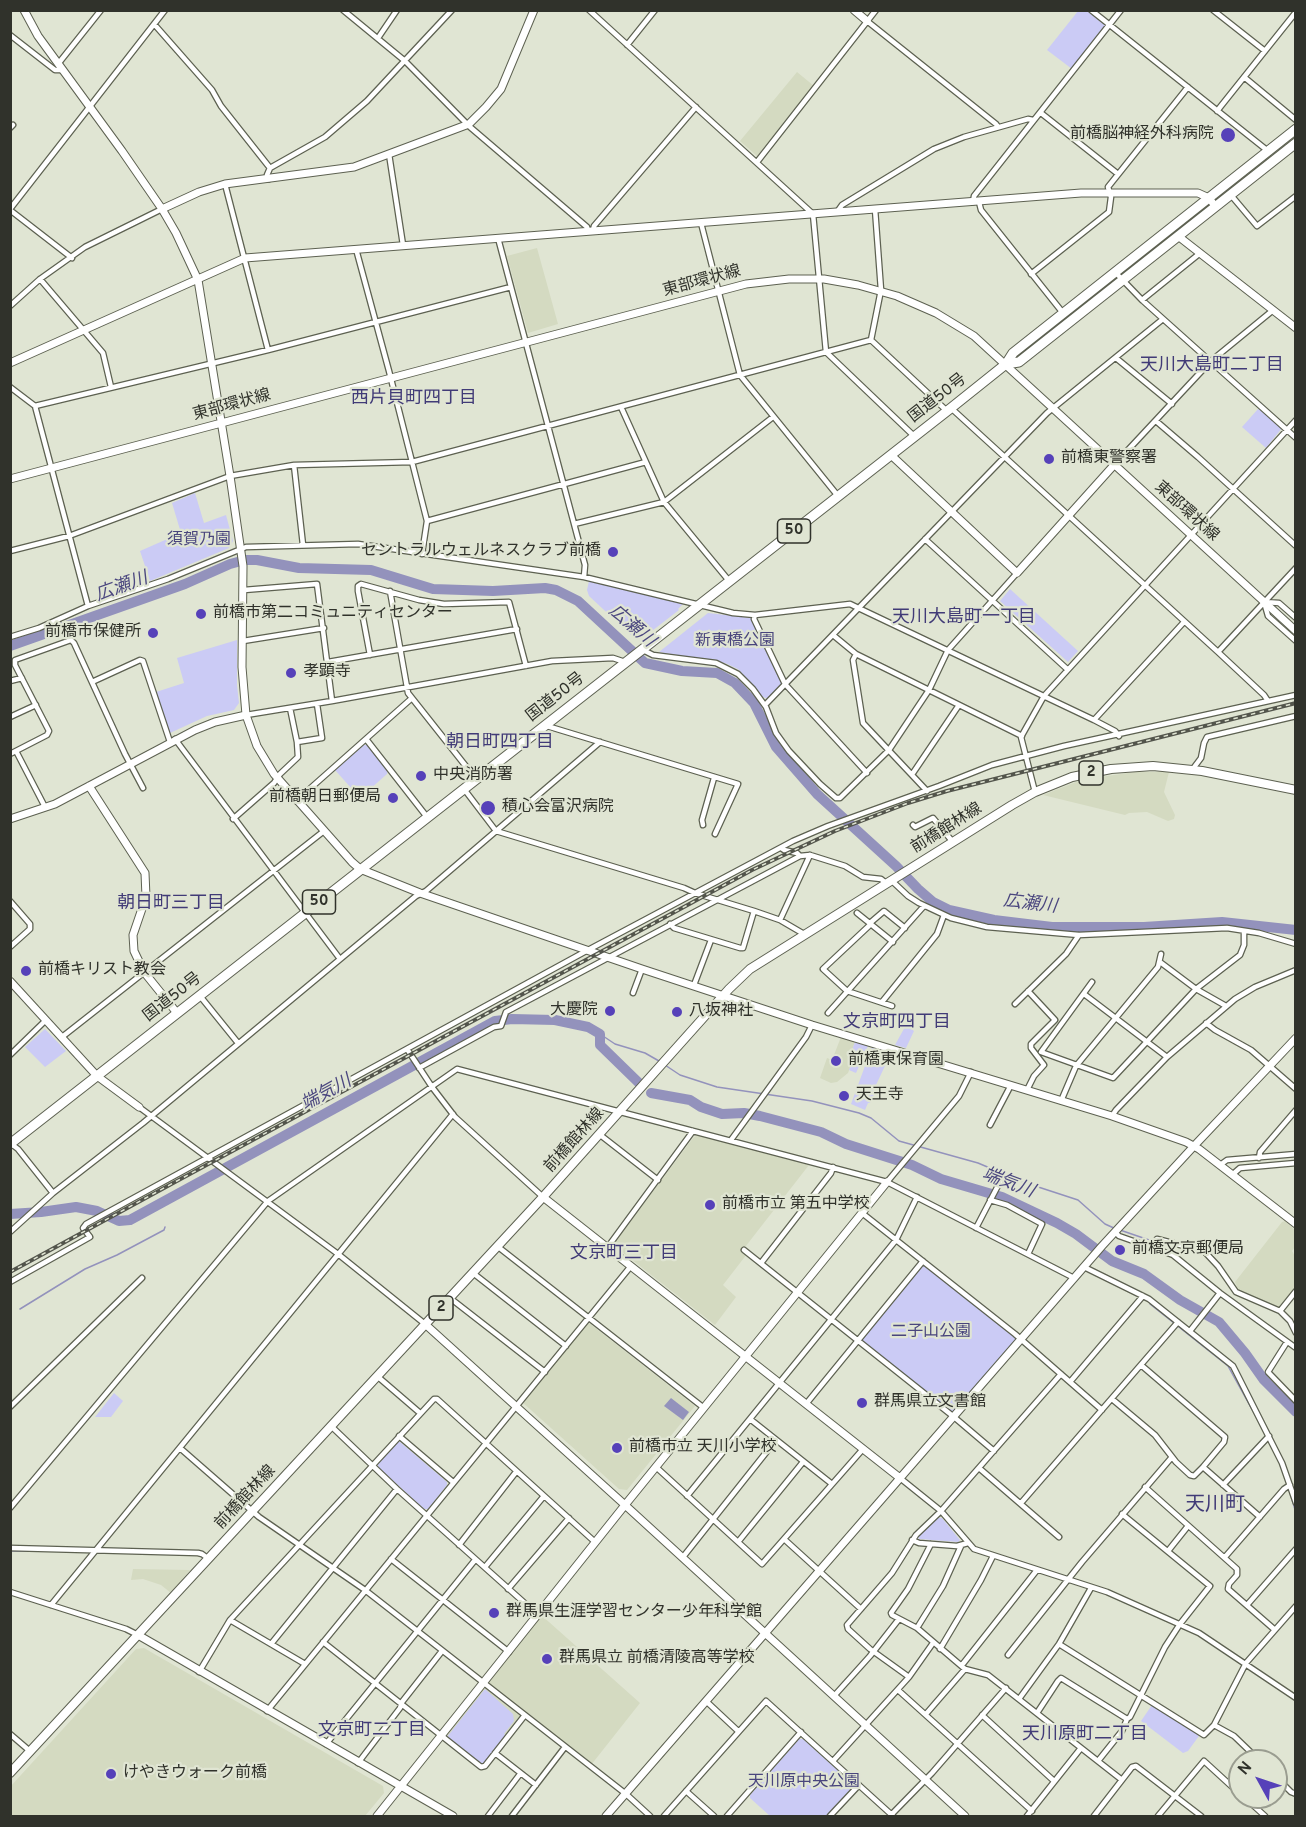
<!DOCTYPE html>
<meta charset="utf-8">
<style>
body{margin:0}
#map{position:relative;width:1306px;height:1827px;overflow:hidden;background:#e0e5d3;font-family:Overpass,sans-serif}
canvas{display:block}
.frame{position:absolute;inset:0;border:12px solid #30322b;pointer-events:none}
.north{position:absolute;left:1228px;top:1749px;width:60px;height:60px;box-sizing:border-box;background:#e0e5d3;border:2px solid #9a9d90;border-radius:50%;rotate:310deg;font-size:16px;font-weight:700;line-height:24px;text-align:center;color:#30322b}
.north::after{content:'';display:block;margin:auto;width:21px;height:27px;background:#5641b9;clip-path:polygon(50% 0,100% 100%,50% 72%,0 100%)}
</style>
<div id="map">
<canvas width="1306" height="1827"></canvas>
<div class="frame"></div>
<div class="north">N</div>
</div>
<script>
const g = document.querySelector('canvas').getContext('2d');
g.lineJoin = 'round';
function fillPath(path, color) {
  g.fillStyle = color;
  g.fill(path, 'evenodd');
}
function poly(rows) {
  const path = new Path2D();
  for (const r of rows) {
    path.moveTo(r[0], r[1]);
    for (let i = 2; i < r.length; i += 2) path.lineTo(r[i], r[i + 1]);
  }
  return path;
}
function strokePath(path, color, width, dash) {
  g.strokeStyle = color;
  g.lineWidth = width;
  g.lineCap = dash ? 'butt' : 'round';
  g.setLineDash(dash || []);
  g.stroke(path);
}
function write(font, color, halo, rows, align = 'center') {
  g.font = font + ' Overpass,"Noto Sans JP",sans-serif';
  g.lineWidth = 4.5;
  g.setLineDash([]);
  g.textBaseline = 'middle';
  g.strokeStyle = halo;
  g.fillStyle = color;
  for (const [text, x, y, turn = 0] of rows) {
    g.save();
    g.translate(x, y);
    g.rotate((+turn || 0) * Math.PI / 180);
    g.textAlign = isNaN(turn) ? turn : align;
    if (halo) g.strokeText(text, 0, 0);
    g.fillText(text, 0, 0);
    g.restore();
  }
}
const built = poly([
 [797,72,814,86,757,156,740,141],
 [537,248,558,324,528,333,507,256],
 [1135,772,1169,772,1164,792,1175,815,1174,819,1168,821,1147,812,1129,813,1125,815,1043,795,1076,782,1100,777],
 [841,1037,855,1042,848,1060,852,1062,848,1073,837,1082,831,1083,820,1078,827,1058,832,1060],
 [697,1135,809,1165,742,1251,747,1254,723,1285,736,1297,715,1325,613,1245,693,1138],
 [1285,1221,1295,1230,1295,1247,1292,1251,1295,1256,1295,1289,1279,1308,1239,1291,1235,1282,1282,1222],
 [589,1323,695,1406,627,1490,619,1489,522,1402,586,1324],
 [133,1569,190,1570,171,1593,161,1585,143,1579,131,1580],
 [540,1614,640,1703,591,1765,525,1712,482,1766,443,1734],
 [144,1648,383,1786,384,1793,365,1816,11,1816,10,1787,136,1649]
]);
const green = poly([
 [1078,11,1087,11,1106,26,1072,69,1047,50],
 [1258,409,1260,410,1282,428,1266,448,1242,427],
 [195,493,204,523,226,515,233,541,229,548,150,581,140,551,181,533,172,503],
 [589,581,681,602,683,604,678,609,679,610,648,634,642,627,631,635,589,596,587,590],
 [1010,589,1078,651,1068,662,1000,601],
 [708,613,751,618,753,620,783,681,782,685,769,699,763,697,738,669,725,663,659,652],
 [237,640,237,685,239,703,234,710,207,716,170,733,156,692,184,683,177,658],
 [364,745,367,745,388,770,387,774,360,798,335,770],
 [906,1025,914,1031,906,1048,895,1045],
 [45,1029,66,1051,45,1067,25,1047],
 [855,1042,868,1046,856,1073,849,1070,852,1062,848,1060],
 [872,1047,891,1053,876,1085,878,1086,870,1103,868,1103,865,1110,851,1104],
 [923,1261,1021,1339,954,1417,858,1340],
 [114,1393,123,1401,111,1417,95,1417],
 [398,1442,400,1442,447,1482,447,1485,428,1509,424,1509,378,1467,378,1463],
 [938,1518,942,1518,960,1540,958,1542,919,1539,918,1537],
 [485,1689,513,1714,514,1721,504,1734,506,1735,484,1763,481,1763,447,1737],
 [1152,1705,1197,1733,1199,1736,1188,1751,1183,1753,1141,1721],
 [799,1739,803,1739,853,1784,852,1789,827,1816,770,1816,750,1798,750,1795]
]);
const water = poly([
 [671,1398,689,1412,683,1420,664,1406]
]);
const stream = poly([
 [600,1034,615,1044,645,1053,659,1061],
 [665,1065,680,1075,717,1087,812,1101,859,1113,871,1118,899,1141,978,1163,1023,1182,1078,1200,1105,1224,1116,1229],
 [1120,1230,1152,1241],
 [1150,1304,1228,1366,1259,1422],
 [20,1309,85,1269,117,1255,164,1230,165,1227],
 [1289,1489,1296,1513],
 [10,1551,40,1551]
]);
const river = poly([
 [10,646,185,584,230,564,245,560,257,560,299,568,371,570,433,589,493,591,545,588,556,590,578,601,645,663,682,671,717,673,735,683,754,703,776,747,817,794,896,866,918,889,933,902,949,910,994,920,1052,927,1144,927,1222,922,1296,930],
 [651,1093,690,1100,701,1107,722,1114,744,1113,760,1116,821,1132,846,1144,912,1165,941,1179,1002,1197,1057,1223,1076,1234,1112,1261,1144,1274,1180,1300,1219,1322,1245,1353,1264,1380,1296,1412],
 [10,1214,41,1212,76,1207,97,1211,119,1221,130,1220,495,1021,512,1019,555,1020,588,1027,600,1034,600,1045,639,1083]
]);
const street = poly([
 [343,10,405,61,470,127,587,227,588,231],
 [589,10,813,214,826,352,914,436],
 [1091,10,1268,151],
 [1213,10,1265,51],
 [867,21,996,124,998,127],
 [154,24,212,90,221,106,270,168],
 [10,35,55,70,63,70],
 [378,38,397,10],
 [627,45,655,10],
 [58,64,101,10],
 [1244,77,1296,120],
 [1217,111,1296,12],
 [1041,113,1118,174],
 [10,128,13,125],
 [389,154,403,245],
 [757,162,876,10],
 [269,179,267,175,270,168,325,137,367,101,452,10],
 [225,184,268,350],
 [1230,194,1257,226,1296,196],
 [973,202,974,196,1121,10],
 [979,202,981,210,1063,313],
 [10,209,165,10],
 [875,209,881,290,871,340,947,411],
 [10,210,72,258],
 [837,212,842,205,934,149,964,137,1028,119,1033,120],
 [701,223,740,375,838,496],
 [593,231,594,226,696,107],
 [356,249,389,371,427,521,422,554],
 [1115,272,1142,300,1296,438],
 [1031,274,1109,212,1111,197,1108,187,1188,87],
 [40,279,103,353,111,387],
 [511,287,585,565,584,577],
 [1142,300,1199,254],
 [10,306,40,279,85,247,162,209],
 [1116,358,1172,404],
 [10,387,35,406,88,606],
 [35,406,268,350,511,287,498,238],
 [621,407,664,502,730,582],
 [951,408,1218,652,1264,695,1268,701],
 [1156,421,1198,457,1296,546],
 [294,465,303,545],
 [1114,465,1211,361,1272,311],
 [427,521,646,462],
 [574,524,664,502,773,417],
 [925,539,1067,669],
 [10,551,69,536,230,476,294,465,412,462,871,340],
 [244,590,317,584,332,701,246,715],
 [390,591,408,693,476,779],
 [755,615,754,619,785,684,867,773],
 [1296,618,1279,603,1264,602,1268,616,1296,641],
 [833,635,856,654,1022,736],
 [10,637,39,628,88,606,168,579,246,547,358,544,584,577,733,613,755,615,850,604,1094,720,1115,731,1119,736],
 [243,641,324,628],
 [643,650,653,655,716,663,738,674,753,689,766,707,776,733,789,751,820,784,836,798,840,798,889,750,929,690,948,650,1017,573],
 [1218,652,1296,568],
 [856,654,853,660,863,723,927,791],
 [370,655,358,591,358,586,361,584,419,600,444,604,509,602,526,666],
 [328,662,517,629],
 [10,681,22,678],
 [92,682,140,660,143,661,170,742],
 [332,701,552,661,613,658,625,662],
 [765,705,1047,413,1163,319],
 [10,717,36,705],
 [1094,720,1184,622],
 [547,726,738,784,715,834],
 [175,739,340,959],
 [366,739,427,817],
 [297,742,322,738,317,704],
 [16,751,45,807],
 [10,754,47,735,49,731,15,665,15,660,71,640,74,643,125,754,143,788],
 [1192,770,1201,758,1204,743,1207,737,1296,716],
 [913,773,959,705],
 [464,789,496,831,684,888,695,893,754,911,780,920,804,934],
 [1035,792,1021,737,1044,696,1296,420],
 [296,801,412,698],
 [233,819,274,783,280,774,298,757,297,742,290,708],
 [703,825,702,820,714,778],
 [913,825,915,827,933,818,952,841],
 [781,848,784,850,797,853,800,856],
 [891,880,908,896,919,903,951,918,987,927,1079,935,1227,928,1259,933,1296,944],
 [10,901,30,924,30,929,10,947],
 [857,913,893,942],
 [780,920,810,855],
 [870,923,884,911,905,928],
 [670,924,674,928,740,948,743,948,754,911],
 [871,924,823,969,847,991,892,1006],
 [1160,962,1196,989,1226,1006],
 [1092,982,1041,1052,1113,1078,1196,989,1240,955,1244,945,1244,931],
 [694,985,711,940],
 [633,993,642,969],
 [1084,994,1167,1057],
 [200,996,238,1043],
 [882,1002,937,934,944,915],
 [1015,1004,1066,954,1079,935],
 [828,1013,924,906],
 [1206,1023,1215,1030,1251,1050,1296,1089],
 [62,1037,324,831],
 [407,1049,432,1087,455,1117,543,1197],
 [10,1055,46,1020],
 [419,1068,494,1027,501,1026,506,1012,800,856,810,855,845,866,863,877,881,879,886,883],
 [1027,1090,1034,1076,1044,1065,1031,1048,1031,1044,1055,1020,1028,991],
 [1061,1101,1076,1066,1158,967,1161,954],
 [139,1107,338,1254,425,1324],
 [1112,1116,1116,1110,1167,1057,1235,999,1255,987,1296,970],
 [990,1125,1011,1085],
 [599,1134,658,1180],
 [731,1140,806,1037,812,1025],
 [10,1143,18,1149,53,1193],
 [1259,1158,1260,1152,1296,1110],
 [1220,1165,1227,1160,1296,1154],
 [1232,1175,1240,1168,1296,1163],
 [887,1182,959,1096,971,1072],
 [990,1200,1007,1205,1042,1224,1028,1254],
 [862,1213,1015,1334,1102,1410],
 [976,1228,1002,1178],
 [10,1232,53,1193,143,1123,416,896,426,891,600,742],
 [1115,1232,1119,1236,1173,1255,1220,1293,1296,1348],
 [497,1246,704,1408],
 [607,1248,693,1131],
 [1153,1248,1157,1239,1204,1251,1218,1266,1236,1292,1280,1311,1290,1321,1296,1333],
 [744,1250,954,1417,994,1451],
 [761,1263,831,1173,833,1167],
 [1084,1267,1149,1299,1233,1366,1282,1463,1296,1503],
 [473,1273,566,1346],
 [10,1282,90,1237,83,1228,86,1224,588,950,793,841,828,826,939,786,992,765,1064,746,1296,695],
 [450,1298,545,1372],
 [1280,1311,1296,1291],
 [1190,1331,1220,1293],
 [1287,1342,1268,1372,1296,1401],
 [377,1376,420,1413],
 [1070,1382,1143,1296],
 [1112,1399,1155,1435,1176,1462,1190,1475,1194,1476,1203,1467,1224,1442,1225,1437,1141,1365],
 [806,1404,923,1261],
 [10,1407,142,1278],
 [750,1419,832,1484],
 [331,1426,397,1489,538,1615],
 [399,1436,453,1482],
 [180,1448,259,1517,365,1590,626,1794,650,1816],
 [656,1467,762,1564,863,1449],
 [1203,1467,1260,1517],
 [979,1468,1059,1537],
 [900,1478,941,1511,974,1549,1107,1592,1199,1633,1296,1698],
 [1223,1485,1269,1436],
 [1145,1487,1237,1569,1237,1575,1229,1584,1228,1589,1275,1630],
 [687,1496,896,1240,917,1197],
 [1021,1503,1178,1322],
 [10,1508,268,1201,457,1069,887,1182,1074,1278],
 [784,1539,861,1609],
 [912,1540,919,1543,957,1546,968,1543],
 [738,1542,803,1462],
 [931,1544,908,1589,891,1613,892,1615,917,1628,965,1669,988,1675,1122,1780],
 [459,1545,516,1472],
 [10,1548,198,1553,202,1554,209,1559],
 [1168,1551,1188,1526],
 [683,1557,776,1440],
 [1225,1557,1284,1489,1290,1485],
 [391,1559,509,1652],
 [485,1567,544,1496],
 [508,1589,569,1518],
 [10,1592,126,1629,138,1635],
 [51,1605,453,1114],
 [1247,1605,1296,1549],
 [230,1620,305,1664],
 [917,1628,943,1586,961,1546],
 [323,1642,481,1767,485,1766,525,1715],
 [271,1644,397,1489],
 [1059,1644,1204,1735,1214,1725,1246,1663,1296,1606],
 [940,1649,981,1580,993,1556],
 [1008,1655,1082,1562,1172,1457],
 [962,1665,1037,1570],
 [199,1672,230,1620,434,1399,437,1399,595,1542],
 [909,1677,870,1649,848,1629,847,1625,892,1573,916,1535,941,1511,1061,1374],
 [898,1690,1032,1811],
 [834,1696,870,1656,899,1619],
 [1019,1699,1059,1644,1091,1588],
 [707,1702,738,1731],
 [267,1711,631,1266],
 [1037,1713,1058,1681,1061,1678,1127,1719],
 [926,1714,965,1669],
 [982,1715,1054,1781],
 [1214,1725,1234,1736,1260,1761],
 [10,1734,31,1752],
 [326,1744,475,1560],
 [495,1753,536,1785],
 [833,1761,909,1677,933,1643],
 [1098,1761,1122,1731,1127,1719,1130,1717,1165,1647,1180,1624,1210,1586,1122,1514],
 [358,1763,400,1708,402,1702,442,1651],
 [1276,1777,1291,1792,1296,1794],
 [686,1791,714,1816],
 [1244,1797,1265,1816],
 [891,1815,932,1773,1006,1688],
 [488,1816,520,1774],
 [512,1816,565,1747],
 [664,1816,766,1701,893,1816],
 [727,1816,801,1732],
 [830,1816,859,1785],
 [1027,1816,1081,1748],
 [1094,1816,1132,1767,1136,1766,1201,1816],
 [1158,1816,1204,1761,1240,1794]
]);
const secondary = poly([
 [24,10,38,36,122,151,162,209,176,233,198,280,230,476,243,566,242,667,246,715,257,746,274,774,352,862,360,869,420,893,642,969,812,1025,1112,1116,1186,1142,1199,1149,1296,1224],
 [854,10,867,21],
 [162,209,199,192,225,184,354,167,469,124,486,107,501,89,534,10],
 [1178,236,1296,328],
 [10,363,245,258,1081,193,1198,193,1209,198,1215,206],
 [891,455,1017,573,1114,465],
 [10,479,746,284,789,279,824,279,858,285,897,296,936,313,974,336,1296,631],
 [89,786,145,873,146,897,133,935,134,951,144,972,177,1013],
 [10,819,55,804,195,730,215,722,246,715],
 [10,981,97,1076,139,1107],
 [887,1182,625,1505,965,1816],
 [543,1197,900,1478],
 [138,1635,453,1816],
 [377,1816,625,1505,425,1324],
 [606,1816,1102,1246,1194,1146,1296,1038]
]);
const primary = poly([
 [10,1773,543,1197,729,989,750,969,1012,805,1035,792,1072,777,1111,769,1153,766,1202,771,1296,790]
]);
const highway = poly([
 [1006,364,1019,362,1296,143],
 [10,1144,951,408,1006,364,1013,353,1296,129]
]);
const rail = poly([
 [10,1272,175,1182,682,908,752,870,835,831,908,803,947,791,1296,703]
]);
const markers = [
 [1228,135,8,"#5641b9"],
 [1049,459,6,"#5641b9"],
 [613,552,6,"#5641b9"],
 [201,614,6,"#5641b9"],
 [153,633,6,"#5641b9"],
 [291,673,6,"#5641b9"],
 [421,776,6,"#5641b9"],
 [393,798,6,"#5641b9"],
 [488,808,8,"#5641b9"],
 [26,971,6,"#5641b9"],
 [610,1011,6,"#5641b9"],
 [677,1012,6,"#5641b9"],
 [836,1061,6,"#5641b9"],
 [844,1096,6,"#5641b9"],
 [710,1205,6,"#5641b9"],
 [1120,1250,6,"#5641b9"],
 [862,1403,6,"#5641b9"],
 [617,1448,6,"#5641b9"],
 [494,1613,6,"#5641b9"],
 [547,1659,6,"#5641b9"],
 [111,1774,6,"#5641b9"]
];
const shields = [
 [794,531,33],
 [1091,773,24],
 [319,902,33],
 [441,1308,24]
];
const shieldNames = [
 ["50",794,531],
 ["2",1091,773],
 ["50",319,902],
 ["2",441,1308]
];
const poiNames = [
 ["前橋脳神経外科病院",1214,135,"right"],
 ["前橋東警察署",1061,459],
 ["セントラルウェルネスクラブ前橋",601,552,"right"],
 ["前橋市第二コミュニティセンター",213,614],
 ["前橋市保健所",141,633,"right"],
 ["孝顕寺",303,673],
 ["中央消防署",433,776],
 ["前橋朝日郵便局",381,798,"right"],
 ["積心会富沢病院",502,808],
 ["前橋キリスト教会",38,971],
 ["大慶院",598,1011,"right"],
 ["八坂神社",689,1012],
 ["前橋東保育園",848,1061],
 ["天王寺",856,1096],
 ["前橋市立 第五中学校",722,1205],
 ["前橋文京郵便局",1132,1250],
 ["群馬県立文書館",874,1403],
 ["前橋市立 天川小学校",629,1448],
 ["群馬県生涯学習センター少年科学館",506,1613],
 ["群馬県立 前橋清陵高等学校",559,1659],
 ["けやきウォーク前橋",123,1774]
];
const streetNames = [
 ["東部環状線",702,282,-15],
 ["国道50号",938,399,-38],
 ["東部環状線",232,406,-15],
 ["東部環状線",1186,512,42],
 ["国道50号",556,698,-38],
 ["前橋館林線",947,829,-32],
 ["国道50号",173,998,-38],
 ["前橋館林線",575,1141,-48],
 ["前橋館林線",246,1498,-47]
];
const parkNames = [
 ["須賀乃園",199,541],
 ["新東橋公園",735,642],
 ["二子山公園",931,1333],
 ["天川原中央公園",804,1783]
];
const neighbourhoodNames = [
 ["天川大島町二丁目",1212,366],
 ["西片貝町四丁目",414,399],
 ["天川大島町一丁目",964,618],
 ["朝日町四丁目",500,743],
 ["朝日町三丁目",171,904],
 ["文京町四丁目",897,1023],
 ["文京町三丁目",624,1254],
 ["文京町二丁目",372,1731],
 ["天川原町二丁目",1085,1735]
];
const waterNames = [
 ["広瀬川",122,588,-20],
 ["広瀬川",631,627,41],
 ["広瀬川",1030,905,7],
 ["端気川",327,1094,-29],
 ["端気川",1008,1184,21]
];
const quarterNames = [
 ["天川町",1215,1506]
];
fillPath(built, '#d4dac1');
fillPath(green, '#cbcbf5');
fillPath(water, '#9392bc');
strokePath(stream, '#9392bc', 1.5);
strokePath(river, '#9392bc', 10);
strokePath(street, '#5d6151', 7);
strokePath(secondary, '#5d6151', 9);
strokePath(primary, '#5d6151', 10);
strokePath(highway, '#5d6151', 11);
strokePath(street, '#fff', 4.5);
strokePath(secondary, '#fff', 7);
strokePath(primary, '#fff', 8);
strokePath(highway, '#fff', 9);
strokePath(rail, '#53554c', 4);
strokePath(rail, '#e0e5d3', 1.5, [4.5]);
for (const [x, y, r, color] of markers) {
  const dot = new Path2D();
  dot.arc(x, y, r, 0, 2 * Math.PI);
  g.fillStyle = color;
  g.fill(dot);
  strokePath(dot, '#e0e5d3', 2);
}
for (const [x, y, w] of shields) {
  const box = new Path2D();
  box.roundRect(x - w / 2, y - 12, w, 24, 4.5);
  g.fillStyle = '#e0e5d3';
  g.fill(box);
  strokePath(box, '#30322b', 1.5);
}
write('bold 15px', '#30322b', null, shieldNames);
write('16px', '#30322b', '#e0e5d3', poiNames, 'left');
write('16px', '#30322b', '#e0e5d3', streetNames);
write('16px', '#49457d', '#e0e5d3', parkNames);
write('18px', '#413b77', '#e0e5d3', neighbourhoodNames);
write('italic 18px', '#4b477f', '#e0e5d3', waterNames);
write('20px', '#413b77', '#e0e5d3', quarterNames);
</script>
